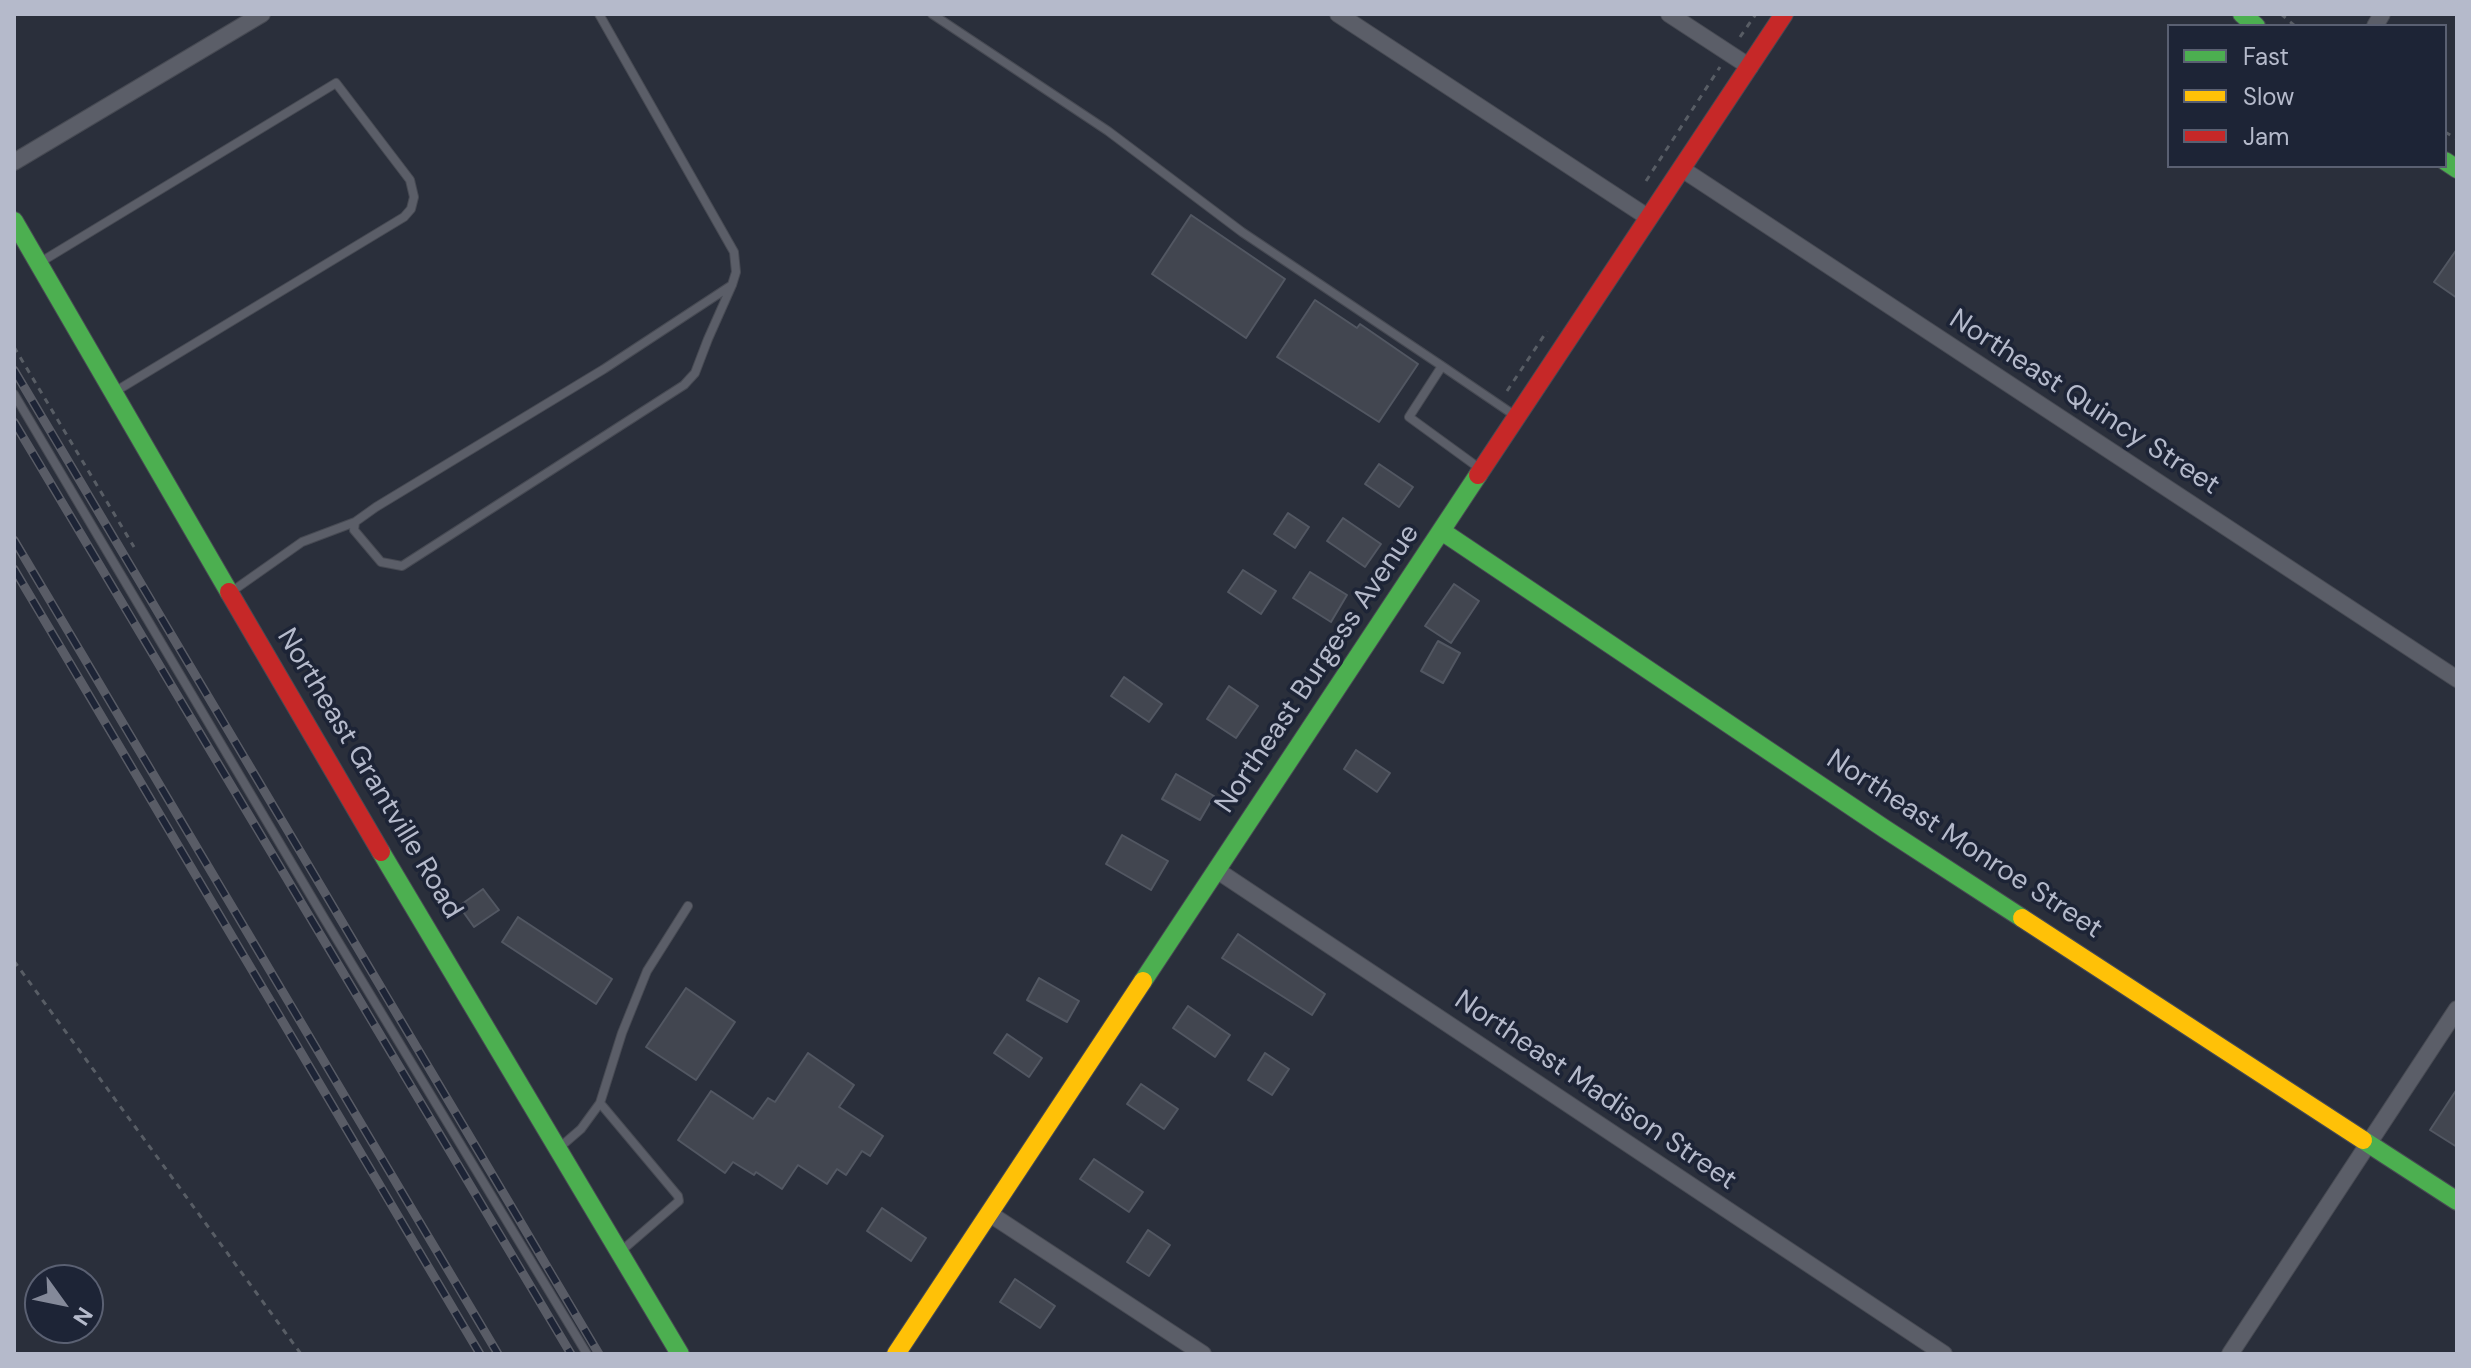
<!DOCTYPE html>
<style>
body{margin:0}
#map{position:relative;width:2471px;height:1368px;overflow:hidden;background:#2a2f3b;font-family:"DM Sans",sans-serif}
canvas{display:block}
.frame{position:absolute;inset:0;border:16px solid #b5bacb;pointer-events:none}
.legend{position:absolute;left:2167px;top:24px;width:280px;height:144px;box-sizing:border-box;background:#1d2436;border:2px solid #5a6072;margin:0;padding:10px 14px;list-style:none;font-size:24px;color:#b5bacb}
.legend li{display:flex;align-items:center;gap:16px;height:40px}
.legend b{width:40px;border:2px solid #5a6072}
.north{position:absolute;left:24px;top:1264px;width:80px;height:80px;box-sizing:border-box;background:#1d2436;border:2px solid #5a6072;border-radius:50%;rotate:123deg;font-size:22px;font-weight:700;line-height:32px;text-align:center;color:#b5bacb}
.north::after{content:'';display:block;margin:auto;width:28px;height:36px;background:#848999;clip-path:polygon(50% 0,100% 100%,50% 72%,0 100%)}
</style>
<div id="map">
<canvas width="2471" height="1368"></canvas>
<div class="frame"></div>
<ul class="legend">
<li><b style="height:10px;background:#4caf50"></b>Fast</li>
<li><b style="height:10px;background:#ffc107"></b>Slow</li>
<li><b style="height:10px;background:#c62828"></b>Jam</li>
</ul>
<div class="north">N</div>
</div>
<script>
const g = document.querySelector('canvas').getContext('2d');
g.lineJoin = 'round';
function fillPath(path, color) {
  g.fillStyle = color;
  g.fill(path, 'evenodd');
}
function poly(rows) {
  const path = new Path2D();
  for (const r of rows) {
    path.moveTo(r[0], r[1]);
    for (let i = 2; i < r.length; i += 2) path.lineTo(r[i], r[i + 1]);
  }
  return path;
}
function strokePath(path, color, width, dash) {
  g.strokeStyle = color;
  g.lineWidth = width;
  g.lineCap = dash ? 'butt' : 'round';
  g.setLineDash(dash || []);
  g.stroke(path);
}
function write(font, color, halo, rows, align = 'center') {
  g.font = font + ' "DM Sans",sans-serif';
  g.lineWidth = 7;
  g.setLineDash([]);
  g.textBaseline = 'middle';
  g.strokeStyle = halo;
  g.fillStyle = color;
  for (const [text, x, y, turn = 0] of rows) {
    g.save();
    g.translate(x, y);
    g.rotate((+turn || 0) * Math.PI / 180);
    g.textAlign = isNaN(turn) ? turn : align;
    if (halo) g.strokeText(text, 0, 0);
    g.fillText(text, 0, 0);
    g.restore();
  }
}
const building = poly([
 [1191,215,1285,279,1246,338,1152,274,1191,215],
 [2457,249,2457,298,2434,282,2457,249],
 [1315,300,1357,328,1360,324,1418,364,1379,422,1277,357,1315,300],
 [1379,464,1413,487,1399,507,1365,484,1379,464],
 [1288,513,1309,527,1295,548,1274,534,1288,513],
 [1343,518,1381,544,1365,567,1327,541,1343,518],
 [1243,570,1276,591,1261,614,1228,592,1243,570],
 [1310,572,1347,595,1331,622,1293,598,1310,572],
 [1454,584,1479,601,1451,643,1425,626,1454,584],
 [1438,641,1460,653,1443,683,1421,671,1438,641],
 [1124,677,1162,704,1149,722,1111,696,1124,677],
 [1229,686,1258,706,1236,738,1207,719,1229,686],
 [1356,750,1390,773,1377,792,1344,769,1356,750],
 [1176,774,1214,796,1200,820,1162,799,1176,774],
 [1122,835,1168,861,1151,890,1106,864,1122,835],
 [483,889,499,910,474,927,459,906,483,889],
 [518,917,612,979,596,1004,502,942,518,917],
 [1238,934,1325,994,1312,1015,1222,958,1238,934],
 [1039,978,1079,1001,1067,1022,1027,1000,1039,978],
 [686,988,735,1022,696,1080,646,1047,686,988],
 [1188,1006,1230,1035,1215,1057,1173,1028,1188,1006],
 [1007,1034,1042,1058,1029,1077,994,1053,1007,1034],
 [808,1053,854,1085,839,1107,883,1136,870,1156,862,1151,846,1175,837,1169,827,1184,798,1165,782,1189,756,1172,754,1175,733,1162,725,1173,678,1140,711,1091,753,1119,768,1098,775,1102,808,1053],
 [1265,1053,1289,1069,1272,1095,1248,1080,1265,1053],
 [1141,1084,1178,1109,1164,1129,1127,1104,1141,1084],
 [2457,1089,2457,1147,2430,1130,2457,1089],
 [1094,1159,1143,1192,1129,1212,1080,1179,1094,1159],
 [882,1208,926,1238,911,1261,867,1231,882,1208],
 [1148,1230,1170,1245,1149,1276,1127,1262,1148,1230],
 [1015,1279,1055,1306,1040,1328,1000,1302,1015,1279]
]);
const path = poly([
 [2281,14,2295,26],
 [1740,37,1756,14],
 [2445,132,2457,139],
 [1646,181,1720,67],
 [14,347,134,547],
 [1507,391,1547,331],
 [14,961,301,1354]
]);
const lane = poly([
 [599,14,734,252,736,272,732,285,708,339,695,373,684,385,402,566,381,562,354,530,355,522,376,507,604,369,732,285],
 [932,14,1108,131,1242,232,1442,366],
 [39,263,336,83,410,180,414,197,411,209,404,217,116,391],
 [14,394,324,918,587,1354],
 [1479,468,1409,417,1442,366,1517,417],
 [231,592,302,542,355,522],
 [600,1103,678,1196,679,1201,620,1252],
 [559,1148,581,1129,600,1103,622,1033,647,971,688,906]
]);
const street = poly([
 [1338,14,1649,218],
 [1669,14,1750,67],
 [2375,26,2382,14],
 [14,162,262,14],
 [1682,169,2457,679],
 [1218,871,1944,1354],
 [990,1214,1203,1354],
 [2230,1354,2457,1009]
]);
const fast = poly([
 [2242,14,2256,26],
 [2445,161,2457,169],
 [14,221,229,592],
 [1443,532,1885,829,2022,918],
 [381,852,680,1354],
 [1143,981,1478,475],
 [2363,1140,2457,1201]
]);
const slow = poly([
 [2022,918,2363,1140],
 [896,1354,1143,981]
]);
const jam = poly([
 [1478,475,1784,14],
 [229,592,381,852]
]);
const rail = poly([
 [14,370,599,1354],
 [14,422,571,1354],
 [14,540,498,1354],
 [14,569,480,1354]
]);
const streetNames = [
 ["Northeast Quincy Street",2084,403,33],
 ["Northeast Burgess Avenue",1318,669,-56],
 ["Northeast Grantville Road",369,774,59],
 ["Northeast Monroe Street",1964,845,33],
 ["Northeast Madison Street",1595,1091,34]
];
fillPath(building, '#424650');
strokePath(building, '#525762', 2);
strokePath(lane, '#474a53', 10);
strokePath(street, '#474a53', 18);
strokePath(fast, '#474a53', 20);
strokePath(slow, '#474a53', 20);
strokePath(jam, '#474a53', 20);
strokePath(path, '#585d65', 3, [6, 6]);
strokePath(lane, '#5b5e68', 8);
strokePath(street, '#5b5e68', 16);
strokePath(fast, '#4caf50', 18);
strokePath(slow, '#ffc107', 18);
strokePath(jam, '#c62828', 18);
strokePath(rail, '#595c66', 9);
strokePath(rail, '#1d2436', 6, [18]);
write('28px', '#b5bacb', '#1d2436', streetNames);
</script>
